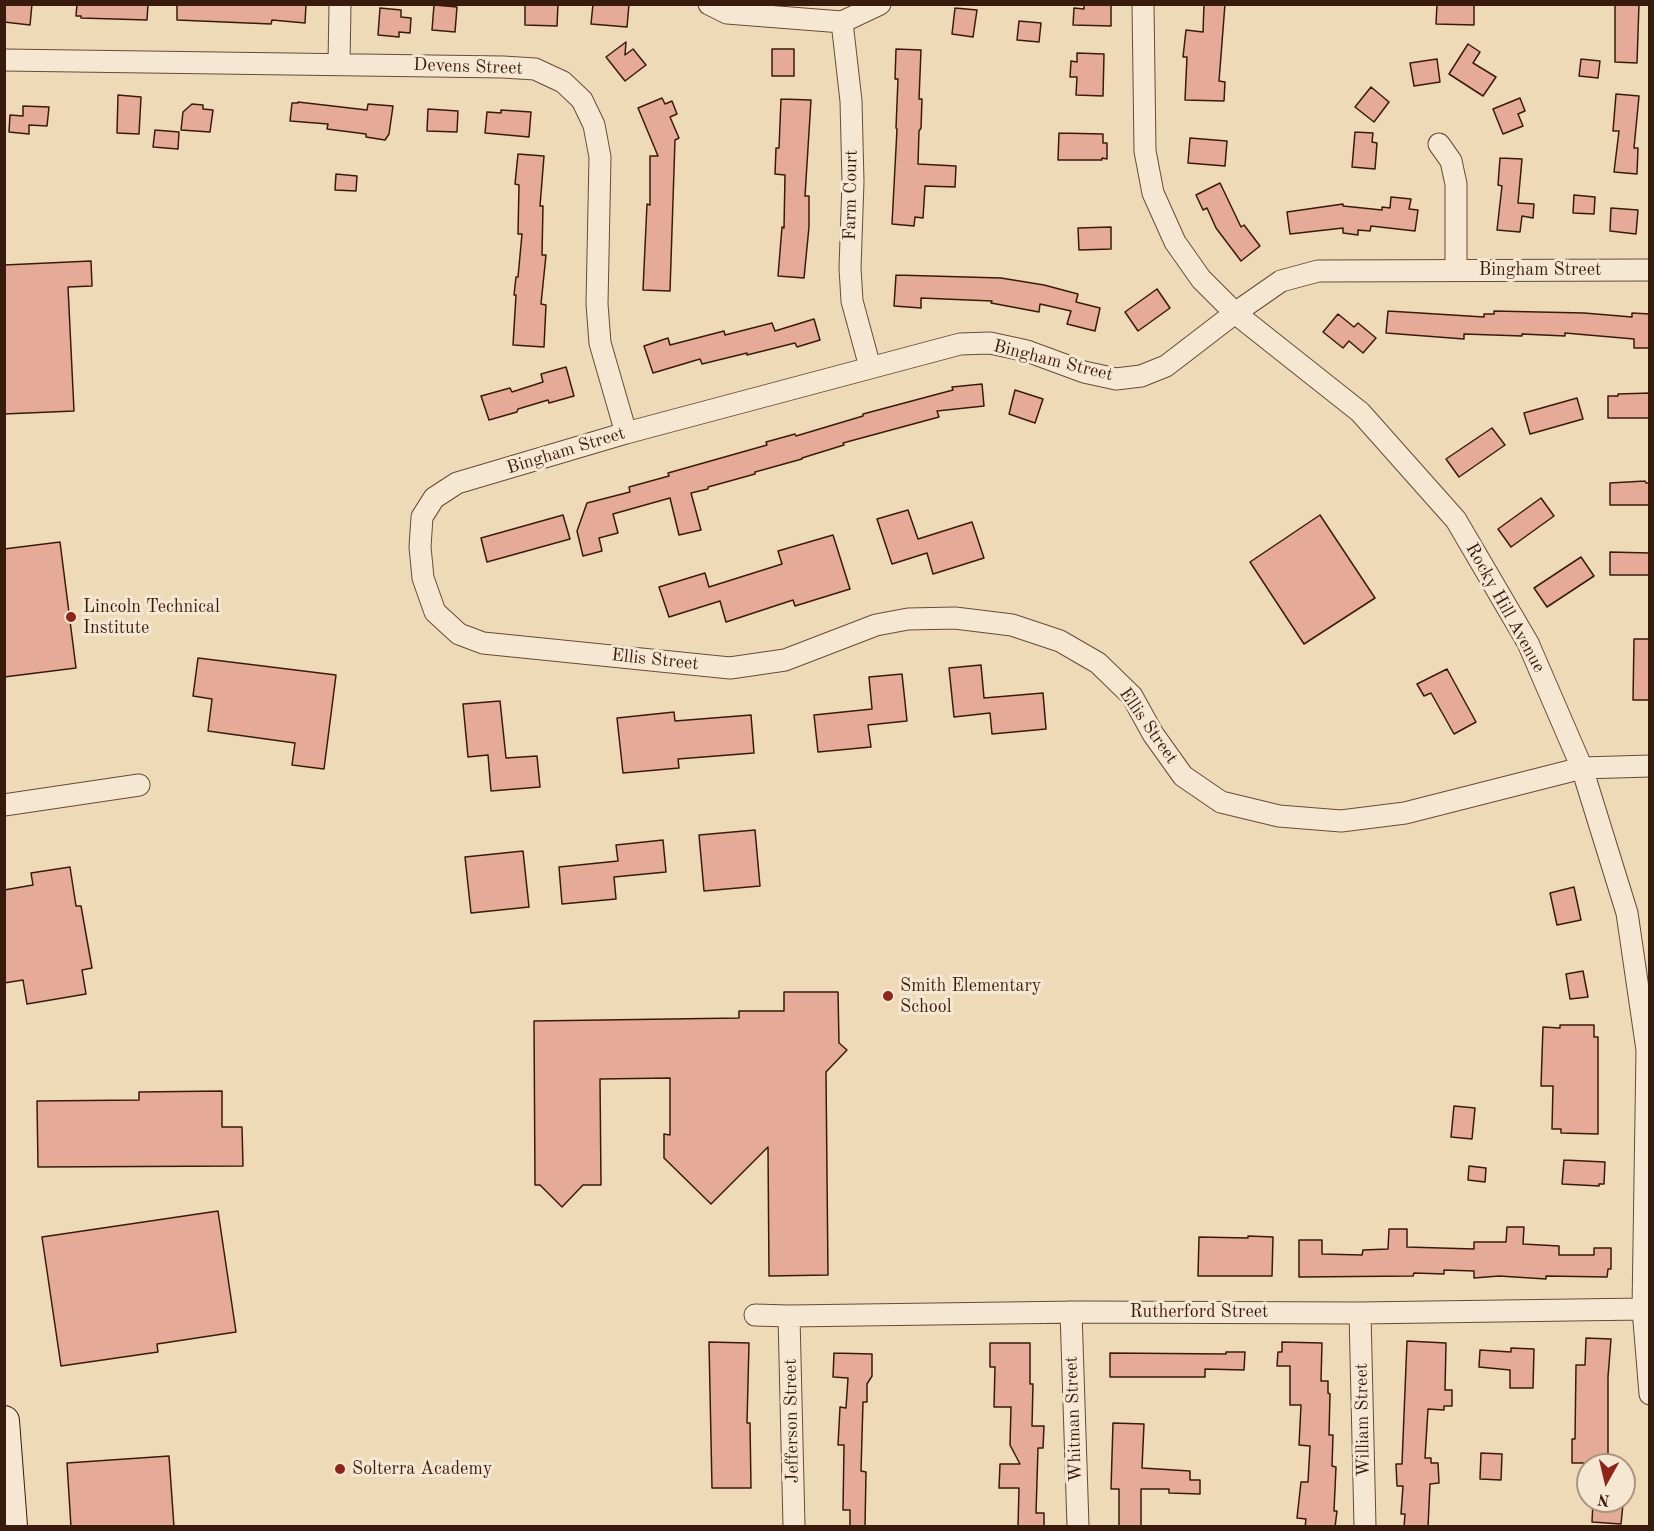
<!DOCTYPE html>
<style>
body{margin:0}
#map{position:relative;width:1654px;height:1531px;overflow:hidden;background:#efdab8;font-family:"Old Standard TT",serif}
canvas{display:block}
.frame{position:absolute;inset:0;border:6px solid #391b0d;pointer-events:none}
.north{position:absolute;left:1576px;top:1453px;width:60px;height:60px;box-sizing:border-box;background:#f5e7d1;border:2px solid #aa9583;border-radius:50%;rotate:188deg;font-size:16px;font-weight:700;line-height:24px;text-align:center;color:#391b0d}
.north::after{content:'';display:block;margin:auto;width:21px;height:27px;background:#8f2418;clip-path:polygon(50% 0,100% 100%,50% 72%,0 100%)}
</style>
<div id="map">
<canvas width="1654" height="1531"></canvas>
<div class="frame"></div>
<div class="north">N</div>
</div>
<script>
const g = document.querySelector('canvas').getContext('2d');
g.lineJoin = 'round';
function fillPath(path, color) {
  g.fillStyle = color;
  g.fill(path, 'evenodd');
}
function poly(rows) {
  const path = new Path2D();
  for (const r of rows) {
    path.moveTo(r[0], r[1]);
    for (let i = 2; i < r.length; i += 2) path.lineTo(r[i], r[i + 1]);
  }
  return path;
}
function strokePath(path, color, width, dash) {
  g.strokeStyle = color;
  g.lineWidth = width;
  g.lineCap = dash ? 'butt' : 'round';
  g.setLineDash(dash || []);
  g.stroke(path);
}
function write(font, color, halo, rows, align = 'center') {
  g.font = font + ' "Old Standard TT",serif';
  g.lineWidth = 6;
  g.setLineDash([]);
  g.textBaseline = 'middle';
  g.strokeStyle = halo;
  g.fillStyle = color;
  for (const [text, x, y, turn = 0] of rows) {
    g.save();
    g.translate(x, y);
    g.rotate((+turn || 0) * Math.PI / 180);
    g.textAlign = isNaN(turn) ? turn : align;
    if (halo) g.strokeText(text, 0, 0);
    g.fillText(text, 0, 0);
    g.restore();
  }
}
const building = poly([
 [4,4,32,4,30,25,4,22,4,4],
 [77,4,148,4,147,20,81,18,81,16,76,16,77,4],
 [177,4,306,4,305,23,272,20,271,24,177,20,177,4],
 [525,4,558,4,557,26,525,25,525,4],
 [593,4,629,4,627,27,591,24,593,4],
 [1204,4,1225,4,1219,81,1225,82,1224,101,1185,100,1187,57,1183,57,1186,30,1203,32,1204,4],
 [1437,4,1474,4,1474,25,1436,24,1437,4],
 [1615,4,1639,4,1637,63,1615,62,1615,4],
 [434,5,457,7,455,32,432,30,434,5],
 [1084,5,1111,5,1111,26,1073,25,1074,8,1084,9,1084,5],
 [380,8,401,10,401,17,411,18,410,33,399,32,399,37,378,35,380,8],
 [955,8,977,10,973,37,952,34,955,8],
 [1019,21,1041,23,1039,42,1017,40,1019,21],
 [626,42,625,55,633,49,646,65,625,81,606,57,626,42],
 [1468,44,1480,52,1473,63,1496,77,1483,96,1449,74,1468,44],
 [772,49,794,49,794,76,772,76,772,49],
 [896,49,921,50,919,99,922,99,921,128,919,131,918,164,956,166,955,187,925,186,923,218,915,217,914,226,892,224,897,129,896,128,898,79,895,79,896,49],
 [1077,53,1104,54,1103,96,1076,95,1077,77,1070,77,1071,61,1077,62,1077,53],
 [1437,59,1440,82,1414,86,1410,63,1437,59],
 [1581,59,1600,61,1598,78,1579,76,1581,59],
 [1371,87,1389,102,1374,122,1355,107,1371,87],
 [1616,94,1639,96,1634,148,1638,148,1637,174,1614,172,1619,131,1613,131,1616,94],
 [118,95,141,97,139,134,117,133,118,95],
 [662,98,665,104,672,101,677,114,670,117,679,138,675,140,670,291,643,290,647,204,650,205,650,156,658,156,638,108,662,98],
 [1520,98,1525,111,1518,114,1523,126,1503,134,1493,109,1520,98],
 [781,99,811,100,805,196,809,196,809,227,804,278,778,276,782,227,784,228,785,175,775,174,776,148,779,148,781,99],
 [298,102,367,110,368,104,393,106,389,134,385,140,366,137,366,134,327,129,328,124,290,121,292,103,298,103,298,102],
 [192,104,203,105,203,109,213,110,210,132,181,130,183,112,192,104],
 [23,106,49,107,47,126,29,125,29,134,9,132,10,115,23,116,23,106],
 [428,109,458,111,457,132,427,131,428,109],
 [501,110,531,112,529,137,485,133,487,112,501,113,501,110],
 [155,130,179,132,178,149,153,147,155,130],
 [1355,132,1373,133,1372,142,1377,143,1375,169,1352,167,1355,132],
 [1059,133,1103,134,1103,143,1107,143,1107,159,1102,158,1102,160,1058,160,1059,133],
 [1190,138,1227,141,1225,166,1188,163,1190,138],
 [518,154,544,156,540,206,543,206,542,255,546,255,541,304,546,305,544,347,513,345,516,295,514,295,516,277,518,277,522,234,518,234,519,185,515,184,518,154],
 [1500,158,1522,159,1518,203,1534,204,1533,218,1522,216,1520,232,1497,230,1502,186,1498,185,1500,158],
 [336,174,357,176,356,191,335,190,336,174],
 [1220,183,1241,227,1244,225,1260,246,1241,261,1216,228,1207,208,1203,210,1196,195,1220,183],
 [1574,195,1595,197,1594,214,1573,213,1574,195],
 [1391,197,1411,199,1409,209,1418,210,1415,231,1371,226,1370,231,1358,230,1358,235,1343,233,1343,228,1290,234,1287,212,1343,204,1343,206,1382,210,1382,207,1390,208,1391,197],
 [1611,208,1638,210,1636,234,1610,231,1611,208],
 [1111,227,1111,249,1079,250,1078,228,1111,227],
 [91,261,92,286,68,287,74,411,4,414,4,265,91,261],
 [896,275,1001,278,1044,285,1078,294,1076,302,1100,308,1095,331,1067,324,1071,311,1040,304,1039,312,991,303,992,301,921,298,921,308,894,306,896,275],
 [1157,289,1170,308,1138,331,1125,312,1157,289],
 [1388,311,1484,317,1484,314,1494,314,1494,311,1584,313,1632,317,1632,313,1650,314,1650,348,1634,348,1634,339,1565,333,1565,336,1522,334,1522,336,1464,334,1464,339,1386,333,1388,311],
 [1338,314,1354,327,1358,323,1376,338,1363,353,1349,341,1343,348,1323,332,1338,314],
 [814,319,820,340,797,347,795,343,747,355,747,353,702,364,700,359,653,373,644,346,668,338,670,345,724,331,725,335,772,323,775,331,814,319],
 [566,367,574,396,549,403,548,400,518,409,517,412,489,420,481,396,510,388,512,392,543,382,541,374,566,367],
 [982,384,984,406,937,411,939,417,843,443,844,445,802,458,802,459,755,472,755,474,708,487,708,489,691,493,701,530,679,535,670,498,613,514,618,533,599,538,602,551,583,556,577,531,587,503,630,492,629,487,669,476,668,473,767,445,766,442,795,434,796,436,863,416,863,414,953,390,952,387,982,384],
 [1015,390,1043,399,1035,423,1009,414,1015,390],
 [1650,393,1650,418,1608,418,1608,396,1618,396,1618,394,1650,393],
 [1577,398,1583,419,1530,434,1524,413,1577,398],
 [1492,428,1505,445,1459,477,1446,459,1492,428],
 [1645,481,1646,483,1650,483,1650,505,1610,505,1610,483,1645,481],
 [1541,498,1554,516,1511,547,1498,529,1541,498],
 [908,510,918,539,972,522,984,558,933,574,927,553,892,564,877,519,908,510],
 [563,515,570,539,487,562,481,538,563,515],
 [1320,515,1375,598,1304,644,1250,562,1320,515],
 [833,535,850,589,795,606,793,600,726,622,720,601,669,617,659,587,705,573,709,587,782,564,778,551,833,535],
 [60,542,76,668,4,677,4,549,60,542],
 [1610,552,1650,553,1650,575,1610,575,1610,552],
 [1581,557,1594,576,1547,607,1534,588,1581,557],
 [1634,639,1650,639,1650,700,1633,700,1634,639],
 [198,658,336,675,324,769,292,765,295,743,208,731,212,699,193,696,198,658],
 [981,665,984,698,1043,693,1046,729,992,734,990,713,954,717,949,668,981,665],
 [1447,669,1476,722,1454,734,1431,693,1424,696,1417,684,1447,669],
 [902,674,907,721,868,725,871,747,818,752,814,715,872,709,869,677,902,674],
 [500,701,506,758,537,756,540,787,491,791,488,755,468,757,463,704,500,701],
 [674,712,675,721,751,715,754,753,678,759,679,768,623,773,617,718,674,712],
 [755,830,760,886,704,891,699,835,755,830],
 [663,840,666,872,614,877,616,899,562,904,559,867,618,861,616,845,663,840],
 [523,851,529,907,471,913,465,857,523,851],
 [70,867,76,906,81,906,92,968,82,970,86,994,27,1004,23,980,4,983,4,890,33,885,31,873,70,867],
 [1574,887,1581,920,1557,925,1550,893,1574,887],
 [1583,971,1588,997,1570,999,1566,974,1583,971],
 [784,992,838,992,839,1043,847,1050,826,1072,828,1275,769,1276,768,1147,711,1204,664,1158,664,1134,670,1135,670,1078,600,1079,601,1185,583,1185,562,1207,540,1185,535,1185,534,1021,739,1018,739,1011,784,1011,784,992],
 [1560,1025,1594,1025,1594,1037,1598,1037,1598,1134,1561,1133,1561,1129,1552,1129,1553,1086,1541,1086,1543,1027,1560,1028,1560,1025],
 [222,1091,222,1127,242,1127,243,1166,38,1167,37,1101,139,1100,139,1092,222,1091],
 [1454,1106,1475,1108,1472,1139,1451,1137,1454,1106],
 [1564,1160,1605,1162,1604,1184,1599,1184,1599,1186,1562,1184,1564,1160],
 [1469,1166,1486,1168,1485,1182,1468,1180,1469,1166],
 [218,1211,236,1332,157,1344,158,1352,61,1366,42,1237,218,1211],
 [1507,1227,1524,1227,1523,1244,1559,1246,1559,1255,1594,1255,1594,1248,1611,1248,1611,1269,1608,1269,1607,1277,1546,1276,1546,1279,1499,1276,1474,1278,1474,1271,1444,1270,1444,1274,1414,1273,1413,1276,1299,1277,1299,1240,1322,1240,1322,1254,1362,1255,1363,1250,1388,1249,1389,1229,1407,1229,1407,1247,1474,1249,1474,1242,1506,1242,1507,1227],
 [1248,1236,1273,1237,1272,1276,1198,1276,1199,1237,1248,1238,1248,1236],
 [1586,1338,1611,1339,1608,1377,1608,1463,1572,1463,1572,1439,1575,1439,1576,1365,1585,1365,1586,1338],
 [1407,1341,1446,1343,1445,1390,1452,1390,1452,1406,1444,1406,1444,1410,1428,1409,1425,1458,1431,1458,1431,1463,1438,1463,1439,1483,1430,1484,1428,1527,1404,1527,1405,1514,1401,1514,1403,1486,1397,1486,1396,1464,1402,1464,1407,1341],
 [709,1342,749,1343,747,1423,750,1423,751,1488,712,1488,709,1342],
 [1282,1342,1322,1343,1321,1381,1328,1381,1328,1393,1330,1394,1329,1435,1333,1435,1332,1466,1336,1467,1334,1511,1337,1511,1335,1527,1305,1527,1306,1519,1297,1518,1301,1482,1308,1482,1310,1446,1299,1445,1301,1405,1290,1405,1290,1366,1277,1366,1278,1352,1282,1352,1282,1342],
 [990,1343,1030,1343,1030,1384,1033,1384,1032,1426,1044,1426,1043,1448,1038,1448,1036,1513,1044,1513,1044,1527,1018,1527,1019,1488,999,1488,1000,1464,1020,1464,1010,1445,1011,1407,994,1407,995,1367,990,1367,990,1343],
 [1511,1348,1534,1349,1533,1388,1510,1388,1510,1370,1479,1367,1480,1350,1511,1352,1511,1348],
 [1226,1352,1245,1352,1244,1370,1205,1369,1205,1377,1110,1377,1110,1353,1226,1354,1226,1352],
 [834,1353,872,1354,872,1376,867,1384,867,1402,863,1402,861,1471,866,1472,865,1527,850,1527,850,1510,843,1510,844,1445,838,1445,840,1407,846,1408,848,1378,833,1377,834,1353],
 [1113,1423,1144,1424,1142,1468,1190,1471,1190,1480,1200,1480,1200,1494,1169,1493,1169,1489,1141,1489,1141,1527,1119,1527,1119,1489,1111,1489,1113,1423],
 [1481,1453,1502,1454,1501,1480,1480,1479,1481,1453],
 [169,1456,174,1527,71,1527,67,1463,169,1456],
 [1593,1501,1623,1504,1621,1524,1592,1522,1593,1501]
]);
const street = poly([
 [709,4,727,13,842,22,880,4],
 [1143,4,1145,151,1153,193,1175,242,1201,279,1235,313,1360,412,1456,520,1528,643,1582,768,1627,913,1647,1050,1643,1309,1650,1394],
 [842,22,851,101,853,182,850,268,852,301,870,367],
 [4,60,503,67,535,69,563,82,582,100,594,125,600,157,597,304,600,343,626,433],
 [339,64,340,4],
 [1439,144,1451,161,1456,184,1456,270],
 [1650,270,1318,271,1281,281,1235,313,1166,366,1141,376,1116,379,1084,372,1027,351,990,343,960,344,626,433,457,483,434,498,422,517,420,547,423,578,435,612,459,634,483,643,730,668,785,660,876,625,908,619,955,618,1012,625,1060,641,1098,663,1132,696,1153,734,1183,776,1221,802,1279,816,1341,821,1405,813,1582,768,1650,766],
 [4,805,139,785],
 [1071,1312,1078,1526],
 [1360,1313,1365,1526],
 [755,1315,789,1316,1078,1312,1360,1313,1643,1309],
 [789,1316,794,1526]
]);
const secondary = poly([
 [4,1421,12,1526]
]);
const markers = [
 [71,617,6,"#8f2418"],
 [888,996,6,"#8f2418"],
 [340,1469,6,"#8f2418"]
];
const streetNames = [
 ["Devens Street",468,67,2],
 ["Farm Court",851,195,-89],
 ["Bingham Street",1540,270],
 ["Bingham Street",1053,361,14],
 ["Bingham Street",566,451,-17],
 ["Rocky Hill Avenue",1505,608,61],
 ["Ellis Street",655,660,6],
 ["Ellis Street",1148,726,55],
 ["Rutherford Street",1199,1312],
 ["Whitman Street",1074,1419,-92],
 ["William Street",1363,1420,-91],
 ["Jefferson Street",792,1421,-91]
];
const poiNames = [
 ["Lincoln Technical",83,607],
 ["Institute",83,628],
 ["Smith Elementary",900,986],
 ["School",900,1007],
 ["Solterra Academy",352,1469]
];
fillPath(building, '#e6ab98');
strokePath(building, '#391b0d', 1.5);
strokePath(street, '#664b38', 23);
strokePath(secondary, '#391b0d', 32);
strokePath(street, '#f5e7d1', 21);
strokePath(secondary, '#f5e7d1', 30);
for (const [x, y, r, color] of markers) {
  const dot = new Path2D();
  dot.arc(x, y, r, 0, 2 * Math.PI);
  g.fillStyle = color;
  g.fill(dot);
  strokePath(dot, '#f5e7d1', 2);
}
write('18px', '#391b0d', '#f5e7d1', streetNames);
write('18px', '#391b0d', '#f5e7d1', poiNames, 'left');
</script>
